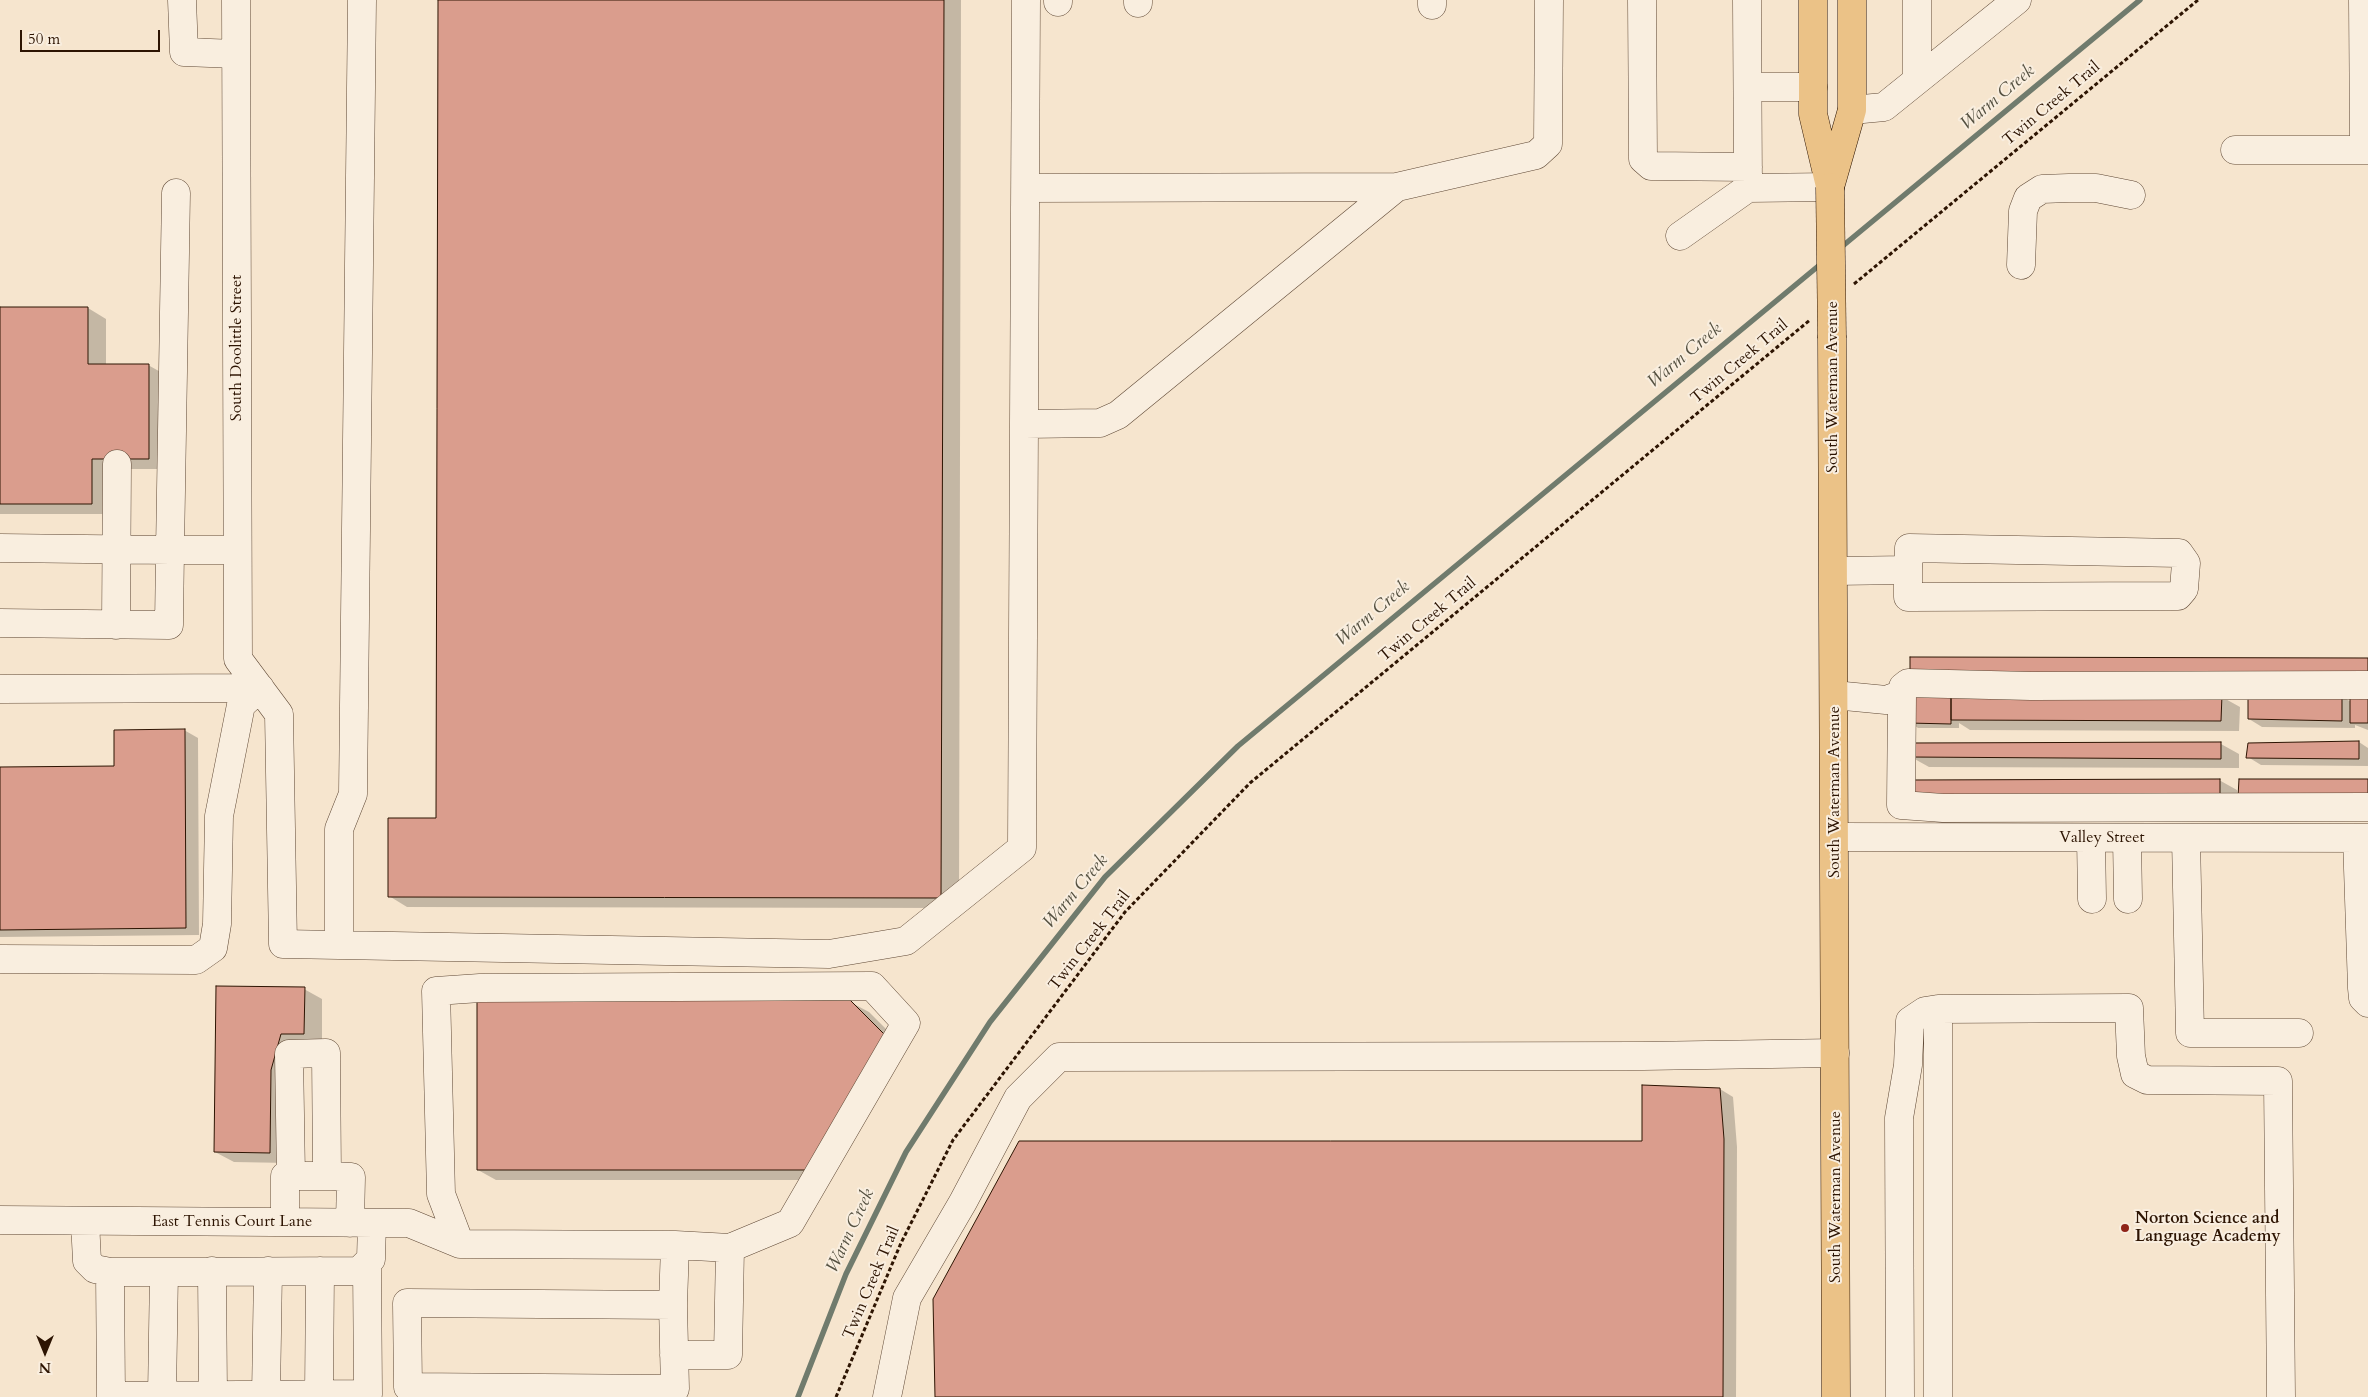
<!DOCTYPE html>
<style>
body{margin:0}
#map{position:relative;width:2368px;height:1397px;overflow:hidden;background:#f6e5ce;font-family:Cardo,serif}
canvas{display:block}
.north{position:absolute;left:20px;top:1327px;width:50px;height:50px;-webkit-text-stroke:4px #f9eedf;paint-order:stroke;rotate:180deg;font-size:14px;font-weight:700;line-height:20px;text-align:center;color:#2d1402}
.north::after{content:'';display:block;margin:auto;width:18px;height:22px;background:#2d1402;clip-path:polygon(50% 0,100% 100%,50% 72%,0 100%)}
.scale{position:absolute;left:20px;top:30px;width:140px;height:22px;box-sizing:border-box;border:2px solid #2d1402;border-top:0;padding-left:6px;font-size:15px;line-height:18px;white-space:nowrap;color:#2d1402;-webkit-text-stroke:4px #f9eedf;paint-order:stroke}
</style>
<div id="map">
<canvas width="2368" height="1397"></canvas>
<div class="north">N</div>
<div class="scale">50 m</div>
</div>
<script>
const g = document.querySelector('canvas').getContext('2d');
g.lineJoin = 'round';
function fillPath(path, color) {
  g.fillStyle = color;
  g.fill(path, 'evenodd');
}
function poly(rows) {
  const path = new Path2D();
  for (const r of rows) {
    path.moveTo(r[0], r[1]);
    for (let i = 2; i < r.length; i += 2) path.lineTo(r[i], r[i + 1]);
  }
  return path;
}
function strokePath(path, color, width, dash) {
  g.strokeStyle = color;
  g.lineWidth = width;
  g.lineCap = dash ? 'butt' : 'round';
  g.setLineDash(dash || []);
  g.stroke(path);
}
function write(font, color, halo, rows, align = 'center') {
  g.font = font + ' Cardo,serif';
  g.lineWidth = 4;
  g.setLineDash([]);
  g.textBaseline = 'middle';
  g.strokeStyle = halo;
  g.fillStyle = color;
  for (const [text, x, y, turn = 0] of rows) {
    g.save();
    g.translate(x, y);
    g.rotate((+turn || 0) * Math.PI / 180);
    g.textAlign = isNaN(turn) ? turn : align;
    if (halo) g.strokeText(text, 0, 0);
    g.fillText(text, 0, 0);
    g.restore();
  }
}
const shadow = poly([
 [439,0,961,0,959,908,407,907,389,896,437,820],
 [0,308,88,308,106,319,106,365,148,365,166,375,166,469,110,469,110,514,0,514],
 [2342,696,2351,702,2368,698,2368,730,2355,725,2355,728,2262,727,2249,719],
 [2222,697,2240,707,2239,731,1970,730,1959,723,1959,728,1918,728,1910,722],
 [184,730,198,738,199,935,0,937,0,768,116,767],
 [2359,742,2368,748,2368,766,2261,765,2248,757,2249,744],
 [2221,744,2239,754,2239,768,1929,767,1911,757],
 [2219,780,2237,790,2238,806,1930,805],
 [304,989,322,999,322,1044,299,1044,288,1163,234,1162,215,1152],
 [850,1002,869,1012,905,1048,825,1180,496,1180,478,1170],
 [1720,1089,1733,1097,1737,1147,1736,1397,937,1397,1644,1142]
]);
const stream = poly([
 [1839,249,2140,0],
 [798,1397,846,1274,906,1152,990,1022,1105,877,1238,746,1822,263]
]);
const building = poly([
 [438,0,944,0,941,898,388,897,388,818,436,818,438,0],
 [0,307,88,307,88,364,149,364,149,459,92,459,92,504,0,504,0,307],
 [1910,657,2368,658,2368,675,1910,675,1910,657],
 [1951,693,1951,724,1908,723,1908,694,1951,693],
 [2222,695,2221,721,1951,720,1951,697,2222,695],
 [2342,695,2342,721,2248,719,2248,696,2342,695],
 [2368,696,2368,723,2350,723,2350,697,2368,696],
 [185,729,186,928,0,930,0,767,114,766,114,730,185,729],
 [2359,741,2359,759,2246,758,2248,743,2359,741],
 [2221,742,2221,759,1910,757,1909,743,2221,742],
 [2220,779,2220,796,1910,795,1910,780,2220,779],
 [2239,779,2368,779,2368,797,2238,797,2239,779],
 [216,986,305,987,304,1034,281,1034,271,1070,270,1153,214,1152,216,986],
 [850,1000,887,1037,807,1170,477,1170,477,1001,850,1000],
 [1642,1085,1720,1088,1724,1139,1723,1397,935,1397,933,1299,1019,1141,1642,1141,1642,1085]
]);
const path = poly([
 [1854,284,2198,0],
 [836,1397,901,1243,953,1140,1125,912,1250,783,1810,320]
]);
const minor = poly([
 [182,0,184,52,236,54],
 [236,0,238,659,279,714,283,944,339,945],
 [362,0,353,794,339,829,339,945,829,954,906,941,1022,848,1026,0],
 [1138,0,1138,3],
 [1642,0,1643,159,1651,166,1748,167],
 [1747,0,1748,188,1830,187],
 [1917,0,1917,80],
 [2363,0,2364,150],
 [1058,2,1058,0],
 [1432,5,1432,0],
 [1748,87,1813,87],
 [1852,110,1884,107,2017,0],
 [2235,150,2368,150],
 [1026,188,1397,187],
 [176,193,170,550,237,550],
 [1680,236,1748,188],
 [2021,265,2023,211,2028,198,2042,189,2069,188,2096,188,2131,195],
 [1025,424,1100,423,1118,415,1397,187,1536,155,1548,144,1549,0],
 [0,548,170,550,169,625,0,623],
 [1834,571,1908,570,1908,597,2178,596,2184,589,2186,563,2179,553,1909,548,1908,570],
 [116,625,117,464],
 [2368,685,2031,686,1908,683,1903,687,1902,694,1901,805,1943,808,2368,807],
 [0,689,260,688],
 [1834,695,1886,700,1902,694],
 [1835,837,2368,838],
 [2091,838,2092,899],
 [2127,838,2128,899],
 [2186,838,2190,1033,2299,1033],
 [2357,838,2362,988,2363,998,2368,1003],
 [0,959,196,960,213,948,217,924,219,816,241,705,260,688],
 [1938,1009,1938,1397],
 [291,1176,289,1054,326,1053,327,1176],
 [0,1220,409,1223,460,1244,675,1245,730,1248,790,1223,906,1023,872,986,480,988,436,991,441,1194,460,1244],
 [85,1221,87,1261,95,1269,110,1272,164,1272,359,1271,371,1259,372,1223],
 [285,1222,285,1176,332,1176,351,1177,350,1223],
 [212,1271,213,1395],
 [110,1272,111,1396,368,1394,367,1265],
 [673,1305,407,1303,408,1387,675,1389,673,1305,675,1245],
 [674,1355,728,1355,730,1248],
 [162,1395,164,1272],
 [266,1395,268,1271],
 [319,1395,320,1271],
 [887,1397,907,1298,963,1202,1018,1098,1059,1057,1643,1056,1835,1053],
 [1900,1397,1899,1118,1908,1065,1910,1021,1925,1011,1938,1009,2129,1008,2131,1056,2135,1074,2147,1080,2278,1081,2281,1397]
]);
const major = poly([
 [1813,0,1813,114,1830,186],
 [1830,187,1852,110,1852,0],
 [1832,338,1836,1397]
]);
const majorBridge = poly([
 [1830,187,1832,338]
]);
const markers = [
 [2125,1228,5,"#8f2418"]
];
const streetNames = [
 ["Twin Creek Trail",2052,104,-40],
 ["South Doolittle Street",237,348,-90],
 ["Twin Creek Trail",1740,362,-40],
 ["South Waterman Avenue",1833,387,-90],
 ["Twin Creek Trail",1428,620,-40],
 ["South Waterman Avenue",1835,792,-90],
 ["Valley Street",2102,838],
 ["Twin Creek Trail",1090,941,-52],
 ["South Waterman Avenue",1836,1197,-90],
 ["East Tennis Court Lane",232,1222],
 ["Twin Creek Trail",872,1283,-67]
];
const poiNames = [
 ["Norton Science and",2135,1219],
 ["Language Academy",2135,1237]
];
const waterNames = [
 ["Warm Creek",1998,98,-40],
 ["Warm Creek",1685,356,-40],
 ["Warm Creek",1373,614,-40],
 ["Warm Creek",1076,892,-50],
 ["Warm Creek",851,1231,-65]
];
fillPath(shadow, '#0003');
strokePath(stream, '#707b6d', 5.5);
fillPath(building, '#da9d8d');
strokePath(building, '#2d1402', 1);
strokePath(minor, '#5f4835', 29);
strokePath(major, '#2d1402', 29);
strokePath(path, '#2d1402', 3, [4, 2.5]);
strokePath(minor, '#f9eedf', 28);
strokePath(major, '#ebc287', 28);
strokePath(majorBridge, '#2d1402', 29, []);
strokePath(majorBridge, '#ebc287', 28);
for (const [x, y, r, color] of markers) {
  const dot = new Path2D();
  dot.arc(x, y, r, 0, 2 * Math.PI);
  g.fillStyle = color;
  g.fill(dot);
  strokePath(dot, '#f9eedf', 2);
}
write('16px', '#2d1402', '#f9eedf', streetNames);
write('bold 16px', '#2d1402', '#f9eedf', poiNames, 'left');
write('italic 18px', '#545040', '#f9eedf', waterNames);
</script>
